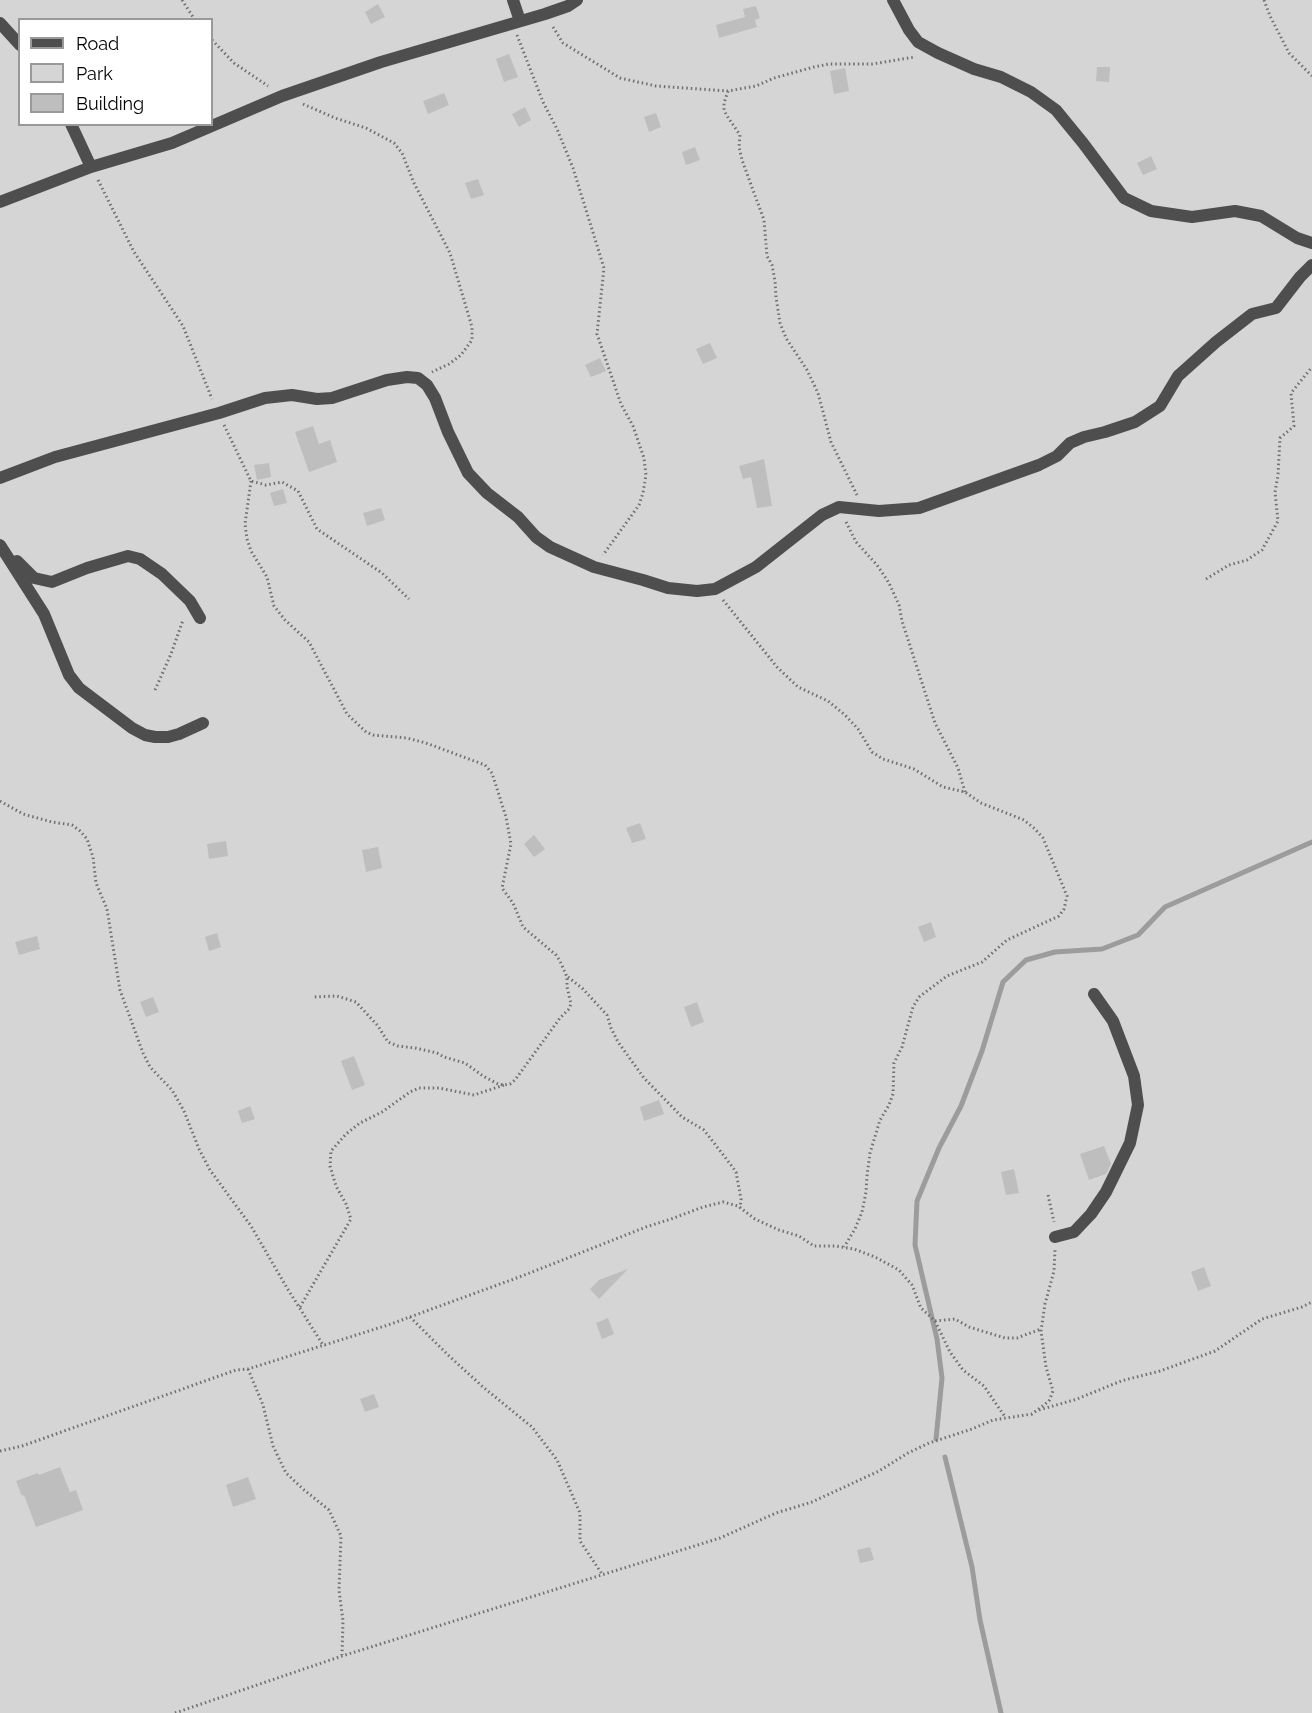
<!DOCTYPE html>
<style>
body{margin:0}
#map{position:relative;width:1312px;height:1713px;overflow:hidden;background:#fff;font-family:Raleway,sans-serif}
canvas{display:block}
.legend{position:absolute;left:18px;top:18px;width:195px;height:108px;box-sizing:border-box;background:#fff;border:2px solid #999;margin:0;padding:8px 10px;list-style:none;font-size:18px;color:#000}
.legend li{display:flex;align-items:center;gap:12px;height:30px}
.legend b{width:30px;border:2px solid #999}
</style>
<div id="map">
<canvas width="1312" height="1713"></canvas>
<ul class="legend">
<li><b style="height:8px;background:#4e4e4e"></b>Road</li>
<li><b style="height:16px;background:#d5d5d5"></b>Park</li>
<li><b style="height:16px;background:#bebebe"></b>Building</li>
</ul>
</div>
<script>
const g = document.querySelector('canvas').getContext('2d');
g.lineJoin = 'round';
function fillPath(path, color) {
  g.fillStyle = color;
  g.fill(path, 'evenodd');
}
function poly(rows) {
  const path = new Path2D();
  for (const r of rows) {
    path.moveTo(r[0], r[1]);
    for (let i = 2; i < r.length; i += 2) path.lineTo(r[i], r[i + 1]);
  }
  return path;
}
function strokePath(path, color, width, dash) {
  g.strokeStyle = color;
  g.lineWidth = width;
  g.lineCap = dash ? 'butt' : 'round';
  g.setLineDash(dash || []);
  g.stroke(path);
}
const green = poly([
 [0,0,1312,0,1312,1713,0,1713],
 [20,20,212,20,212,124,20,124]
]);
const stream = poly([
 [936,1439,942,1378,937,1339,915,1245,917,1201,939,1148,961,1106,982,1051,1003,982,1026,960,1055,952,1102,949,1138,935,1165,907,1312,842],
 [945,1457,972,1567,980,1620,1001,1713]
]);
const building = poly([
 [378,4,385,17,371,24,365,12],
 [756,6,760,18,755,20,757,27,719,38,716,25,745,17,743,9],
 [509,54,518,77,504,82,496,59],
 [1097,67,1110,67,1109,82,1096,81],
 [845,68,849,91,834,94,830,71],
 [444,93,449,105,428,114,423,101],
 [525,107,531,120,519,127,512,114],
 [656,113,661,127,649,132,644,117],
 [695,147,700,160,686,165,682,152],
 [1151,156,1157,169,1143,175,1137,163],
 [478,179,484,195,471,199,465,183],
 [710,343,717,358,703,364,696,349],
 [600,358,606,371,591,377,585,365],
 [313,426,319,444,330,440,337,462,309,472,295,432],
 [764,459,772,506,757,508,751,477,743,479,739,466],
 [269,463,271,477,257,480,254,465],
 [283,489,287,503,274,506,270,493],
 [381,508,385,520,367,526,363,513],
 [640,823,646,839,632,843,626,828],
 [534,835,545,849,534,857,524,844],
 [226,841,228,856,209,859,207,844],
 [378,847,382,868,366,872,362,850],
 [931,922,936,937,924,942,918,927],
 [217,933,221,947,209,951,205,937],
 [37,936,40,949,19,955,15,942],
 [153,997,159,1012,146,1017,140,1002],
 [697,1002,704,1022,691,1027,684,1007],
 [354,1056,365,1085,352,1090,341,1061],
 [659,1100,664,1114,644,1121,640,1107],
 [250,1106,255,1119,242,1123,238,1111],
 [1104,1146,1111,1164,1106,1174,1089,1180,1080,1154],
 [1014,1169,1019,1193,1006,1195,1001,1172],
 [1204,1267,1211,1286,1198,1291,1191,1272],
 [628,1269,599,1299,590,1289,599,1280],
 [608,1318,614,1334,602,1339,596,1323],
 [374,1394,379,1407,365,1412,360,1399],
 [60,1467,70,1492,76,1490,83,1510,36,1527,24,1495,22,1496,16,1481,38,1473,39,1475],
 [248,1477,256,1499,233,1507,226,1485],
 [870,1547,874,1560,860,1563,857,1550]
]);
const path = poly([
 [182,0,195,20],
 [1264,0,1270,16,1289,53,1312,76],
 [553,27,563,43,620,78,656,86,728,91,756,86,774,78,814,67,829,64,872,64,915,57],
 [517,35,543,102,557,129,573,168,604,268,597,334,621,404,633,426,644,458,646,475,643,493,639,505,603,555],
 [212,40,234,63,268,86],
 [728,91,724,103,724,110,727,116,740,135,739,147,742,160,764,220,767,256,772,265,775,281,776,297,780,323,786,338,807,370,818,393,831,442,857,495],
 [303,104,335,118,366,128,394,143,402,153,414,183,450,253,472,327,472,340,461,355,449,364,432,372],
 [98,180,134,252,183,326,212,399],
 [224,425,251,481,266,485,282,482,298,491,317,529,382,573,409,599],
 [251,481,245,524,247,539,251,551,267,577,274,606,285,620,309,642,347,714,366,732,373,735,407,738,426,743,485,765,492,773,506,817,511,844,502,888,513,903,523,927,556,955,560,961,567,977,567,987,571,1004,569,1009,560,1018,515,1080,510,1084,504,1085,498,1084,483,1076,465,1063,444,1057,437,1053,415,1048,398,1046,388,1042,378,1026,356,1002,337,996,312,997],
 [846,522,856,542,877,565,889,583,899,605,902,621,935,723,958,768,965,792],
 [1206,579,1229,565,1247,560,1262,550,1278,521,1275,492,1278,475,1280,438,1294,426,1291,393,1312,367],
 [723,600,777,667,798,687,828,701,845,715,858,729,872,752,883,759,914,769,943,787,965,792,981,803,1024,820,1035,829,1043,838,1067,896,1064,909,1059,916,1007,940,982,962,947,976,919,997,913,1007,902,1047,894,1063,893,1094,889,1105,880,1120,870,1153,867,1176,866,1192,862,1212,855,1229,844,1247],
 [155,690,171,654,183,620],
 [0,801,23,814,52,822,72,825,80,831,87,839,93,857,96,883,107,909,120,990,143,1053,150,1067,172,1090,184,1111,199,1149,210,1170,251,1226,287,1288,323,1345,325,1345],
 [568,977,582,988,607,1015,611,1028,618,1042,644,1078,682,1117,704,1130,731,1165,736,1172,741,1199,740,1208],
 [1048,1195,1054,1222],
 [300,1307,351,1219,346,1204,336,1186,330,1166,331,1151,346,1134,360,1123,382,1112,410,1092,419,1088,439,1088,474,1095,504,1085],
 [410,1317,448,1355,483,1387,532,1427,557,1460,580,1513,580,1541,602,1574],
 [935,1321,955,1319,969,1327,1005,1338,1017,1338,1041,1329],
 [248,1369,263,1405,273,1446,286,1473,303,1489,329,1510,341,1536,339,1590,343,1621,342,1655],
 [1039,1410,1077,1399,1121,1381,1160,1371,1215,1351,1262,1319,1302,1307,1312,1302],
 [0,1451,22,1446,236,1370,248,1369,388,1325,522,1276,646,1227,671,1219,703,1207,723,1202,738,1206,755,1219,779,1230,799,1236,814,1246,836,1246,854,1249,875,1257,899,1270,912,1285,921,1308,935,1321,950,1352,963,1370,984,1386,1005,1417],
 [175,1713,342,1656,720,1538,776,1513,812,1502,879,1471,908,1453,929,1443,972,1429,993,1420,1032,1414,1049,1401,1053,1391,1046,1367,1041,1331,1045,1304,1054,1271,1055,1250]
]);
const street = poly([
 [513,0,520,21],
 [893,0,909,30,918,42,938,53,974,69,1001,77,1031,92,1056,110,1083,143,1124,198,1151,211,1192,217,1235,211,1261,216,1297,238,1312,243],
 [0,23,20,45],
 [71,124,91,167],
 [0,202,91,167,172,143,282,96,381,62,545,14,568,6,577,0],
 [0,478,55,457,219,413,265,398,292,395,317,399,332,398,387,380,407,377,418,378,427,385,435,398,448,432,468,473,487,493,518,517,536,537,550,547,594,567,643,580,668,588,697,591,715,589,756,567,822,515,839,507,879,511,919,508,1039,465,1057,456,1070,443,1084,437,1105,432,1135,422,1160,406,1178,376,1216,342,1252,314,1276,308,1300,277,1312,265],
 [0,545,44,614,69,675,79,688,132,728,145,735,155,737,168,737,179,734,203,723],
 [17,561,34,578,52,582,87,568,128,556,140,559,162,574,190,601,200,618],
 [1055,1237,1074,1232,1091,1214,1106,1192,1130,1143,1138,1105,1134,1076,1113,1021,1094,994]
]);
fillPath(green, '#d5d5d5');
strokePath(stream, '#9c9c9c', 5);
fillPath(building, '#bebebe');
strokePath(path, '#707070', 3, [1.5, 3]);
strokePath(street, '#4e4e4e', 12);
</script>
